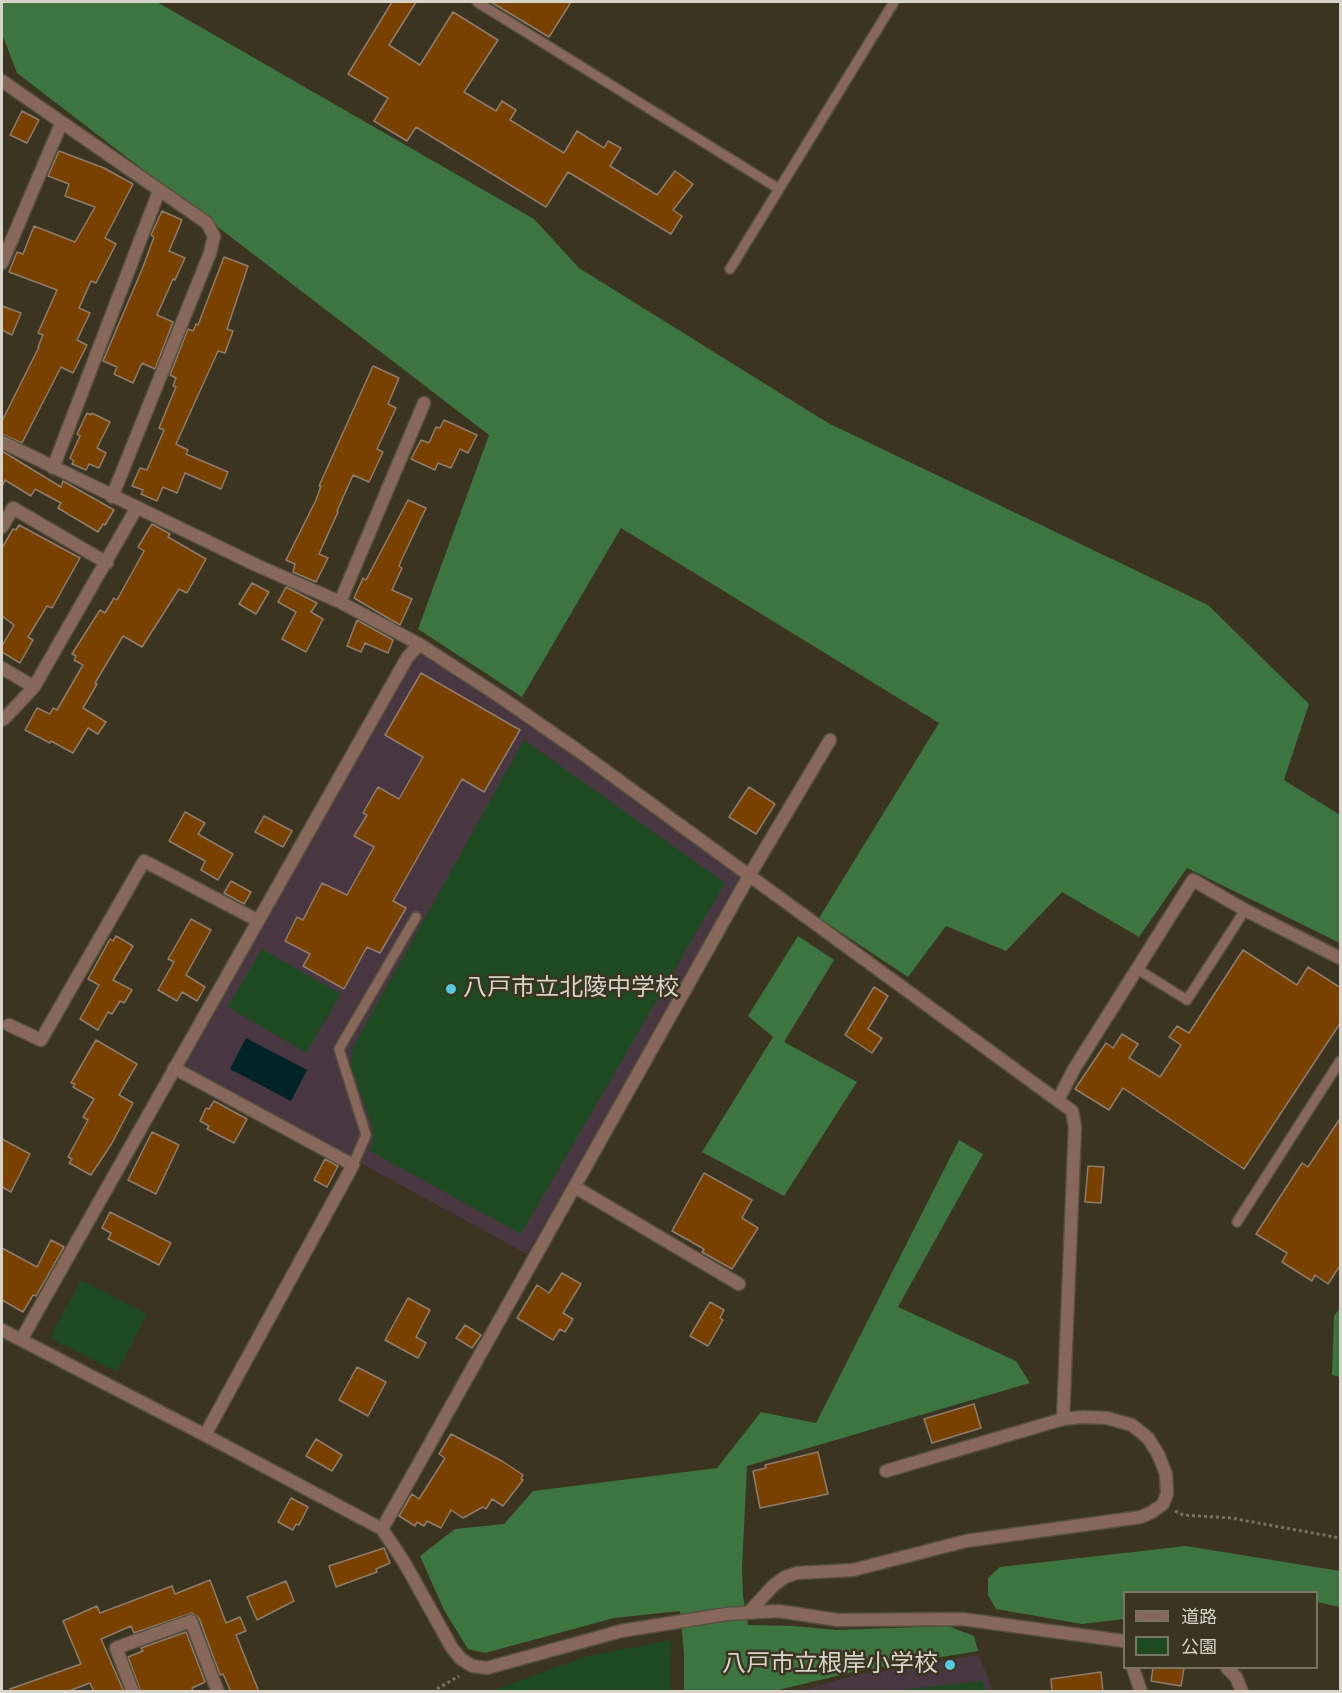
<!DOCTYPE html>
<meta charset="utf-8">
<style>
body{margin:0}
#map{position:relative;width:1342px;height:1693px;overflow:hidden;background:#3a3421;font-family:Jost,"Noto Sans JP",sans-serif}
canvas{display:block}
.frame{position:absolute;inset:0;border:3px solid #d8d4c9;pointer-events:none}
.legend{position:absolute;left:1123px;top:1591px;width:195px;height:78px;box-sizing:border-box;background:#3a3421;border:2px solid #797464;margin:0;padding:8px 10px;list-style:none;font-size:18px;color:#d8d4c9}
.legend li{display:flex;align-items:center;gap:12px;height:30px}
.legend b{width:30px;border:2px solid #797464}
</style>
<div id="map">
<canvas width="1342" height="1693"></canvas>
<div class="frame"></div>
<ul class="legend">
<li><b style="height:8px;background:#89685c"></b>道路</li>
<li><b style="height:16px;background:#1e4a21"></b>公園</li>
</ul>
</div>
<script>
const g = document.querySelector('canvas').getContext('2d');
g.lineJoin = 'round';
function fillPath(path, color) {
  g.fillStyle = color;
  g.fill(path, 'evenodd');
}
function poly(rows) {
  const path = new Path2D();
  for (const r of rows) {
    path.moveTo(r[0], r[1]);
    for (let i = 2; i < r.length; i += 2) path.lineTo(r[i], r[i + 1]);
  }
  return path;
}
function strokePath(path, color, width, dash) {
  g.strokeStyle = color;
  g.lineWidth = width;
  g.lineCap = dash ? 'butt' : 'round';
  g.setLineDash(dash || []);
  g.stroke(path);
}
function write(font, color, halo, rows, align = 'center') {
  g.font = font + ' Jost,"Noto Sans JP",sans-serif';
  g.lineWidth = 5;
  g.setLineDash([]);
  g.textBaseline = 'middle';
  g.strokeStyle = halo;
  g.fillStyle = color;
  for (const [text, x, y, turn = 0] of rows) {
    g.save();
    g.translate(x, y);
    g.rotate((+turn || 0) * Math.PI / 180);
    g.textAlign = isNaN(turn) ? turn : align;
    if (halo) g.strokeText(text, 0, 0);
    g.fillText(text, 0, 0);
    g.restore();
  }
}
const education = poly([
 [421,651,502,703,577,755,737,874,740,882,527,1254,188,1069,186,1060,413,656],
 [979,1655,993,1691,797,1692,856,1675]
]);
const green = poly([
 [524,740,725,883,521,1234,370,1151,373,1142,373,1128,351,1066,352,1049],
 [262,949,341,994,306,1053,228,1007],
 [81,1280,147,1314,117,1372,50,1338],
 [671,1640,670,1691,492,1691,584,1657],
 [982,1681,986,1691,894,1691,900,1690]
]);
const forest = poly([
 [2,2,157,2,534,219,579,268,828,423,1208,605,1309,704,1284,780,1340,815,1340,943,1187,868,1139,937,1062,892,1006,951,946,926,908,977,819,918,939,723,621,528,522,697,418,629,489,435,17,73,2,34],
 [798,936,834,960,784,1042,857,1082,784,1196,702,1152,773,1037,748,1016],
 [959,1140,983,1154,898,1307,1016,1361,1030,1383,747,1466,742,1568,743,1596,748,1625,794,1626,837,1630,948,1626,974,1636,978,1651,853,1672,774,1691,684,1691,684,1655,680,1611,614,1618,485,1653,468,1649,444,1610,420,1556,455,1529,504,1524,533,1491,717,1468,761,1412,816,1423],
 [1340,1308,1340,1377,1332,1375,1334,1316],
 [1186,1546,1340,1571,1340,1607,1317,1602,1316,1592,1124,1592,1124,1619,1082,1624,996,1609,988,1595,988,1578,1000,1567]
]);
const water = poly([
 [246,1038,307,1070,291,1101,230,1069]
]);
const building = poly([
 [392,2,416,2,389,45,420,65,453,12,498,40,464,92,496,111,502,101,516,110,510,120,564,153,577,131,604,148,608,141,621,148,610,166,657,195,675,171,693,184,673,210,682,216,671,234,568,172,546,207,416,127,407,141,374,121,388,98,348,74,392,2],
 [491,2,571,2,549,37,491,2],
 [22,111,39,120,27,143,10,135,22,111],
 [59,151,104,168,133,184,105,238,116,244,96,283,91,281,79,308,90,313,77,340,87,345,73,373,61,367,22,443,2,434,2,421,39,347,38,347,43,335,38,333,57,290,9,272,17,252,23,254,34,226,75,242,95,207,65,196,69,184,48,176,59,151],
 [162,211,182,220,169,251,185,258,175,280,173,279,157,315,173,322,155,369,142,363,133,383,114,374,117,367,103,361,143,267,154,237,151,235,162,211],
 [224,257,248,266,227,329,233,331,225,353,218,351,176,444,188,450,186,454,228,472,221,489,185,473,177,493,163,487,157,501,141,494,143,490,132,486,140,468,147,470,164,430,159,428,176,387,173,386,176,378,170,375,188,329,193,331,196,324,198,325,224,257],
 [2,306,21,313,12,335,2,330,2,306],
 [373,366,399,378,388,404,396,408,377,449,383,452,369,482,353,475,337,511,338,512,319,554,328,558,316,582,293,572,295,564,286,560,316,500,321,486,319,486,373,366],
 [87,413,91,415,92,413,110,422,97,448,106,453,99,468,89,464,86,470,72,464,74,461,70,458,80,436,77,434,87,413],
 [444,420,477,435,468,453,460,449,451,468,438,463,435,470,411,459,421,440,429,443,436,427,440,428,444,420],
 [2,451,61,487,63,481,114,510,105,525,103,524,98,532,58,508,61,503,35,489,31,496,5,480,2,487,2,451],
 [408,500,426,508,401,561,399,566,402,568,392,590,412,599,400,625,354,598,363,578,366,580,408,500],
 [152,524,170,534,168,537,206,559,187,593,179,589,142,647,123,636,95,683,97,684,83,708,106,722,98,734,88,728,73,753,51,741,50,743,25,730,37,708,50,714,53,708,57,710,83,665,74,660,76,656,72,654,100,610,105,613,114,598,117,600,144,551,138,547,152,524],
 [19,525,80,558,52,608,47,606,28,637,33,640,20,663,2,652,2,646,14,625,2,616,2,548,13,529,16,530,19,525],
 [252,583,269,592,256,614,239,604,252,583],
 [286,587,317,603,311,612,323,619,306,652,282,639,296,612,278,602,286,587],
 [357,620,393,640,388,653,365,643,361,652,347,646,357,620],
 [421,673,520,730,484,792,462,779,393,901,406,908,380,953,367,947,344,989,303,966,310,954,285,941,297,917,303,920,322,883,347,895,374,847,354,836,367,815,363,813,378,787,399,799,423,757,385,735,421,673],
 [749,787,775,804,756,834,729,817,749,787],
 [185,812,205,823,198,834,233,854,218,880,201,870,205,861,169,841,185,812],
 [264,816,292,831,283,847,255,832,264,816],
 [231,881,251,892,244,904,224,893,231,881],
 [191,919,211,930,186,975,205,987,197,1001,182,992,177,1001,158,990,174,962,168,959,191,919],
 [116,936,133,946,113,980,132,990,124,1003,120,1001,112,1014,108,1012,98,1030,80,1019,99,985,88,979,110,939,113,941,116,936],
 [1243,950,1297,985,1308,967,1341,988,1341,1022,1244,1169,1123,1088,1109,1110,1075,1089,1106,1043,1113,1048,1122,1034,1138,1044,1129,1058,1160,1077,1181,1045,1169,1037,1177,1026,1189,1033,1243,950],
 [874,987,888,996,868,1029,882,1038,872,1053,845,1035,874,987],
 [96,1040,137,1064,119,1095,133,1103,112,1143,91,1175,69,1163,72,1159,68,1157,88,1120,83,1117,94,1099,73,1087,75,1084,71,1083,96,1040],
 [214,1101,247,1119,234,1143,207,1129,209,1126,200,1121,206,1108,209,1109,214,1101],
 [1341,1117,1341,1264,1328,1284,1315,1275,1312,1281,1282,1262,1287,1253,1256,1234,1302,1163,1308,1167,1341,1117],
 [152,1132,179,1145,156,1194,128,1180,152,1132],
 [2,1139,30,1154,11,1192,2,1187,2,1139],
 [325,1159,338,1166,327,1187,314,1180,325,1159],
 [1088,1166,1104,1167,1101,1203,1085,1202,1088,1166],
 [704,1173,752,1200,742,1218,758,1228,732,1269,702,1252,704,1249,672,1231,704,1173],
 [110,1212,171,1243,159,1265,108,1239,111,1233,102,1228,110,1212],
 [51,1240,64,1247,36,1296,33,1295,23,1312,2,1300,2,1248,37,1267,51,1240],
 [562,1273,581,1284,563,1313,573,1319,565,1332,560,1329,553,1340,517,1318,537,1285,549,1293,562,1273],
 [408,1298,430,1310,416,1337,426,1343,418,1358,385,1340,408,1298],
 [710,1302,724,1310,720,1318,723,1320,708,1346,690,1336,710,1302],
 [465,1325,481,1335,472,1348,456,1338,465,1325],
 [357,1367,386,1382,368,1416,339,1400,357,1367],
 [974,1404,981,1428,932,1443,924,1419,974,1404],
 [451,1434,502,1461,523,1475,521,1479,523,1480,503,1506,492,1499,486,1509,483,1507,463,1518,451,1510,441,1528,427,1521,424,1526,417,1522,415,1526,399,1516,412,1494,419,1499,445,1458,439,1454,451,1434],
 [316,1439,342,1455,332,1471,306,1456,316,1439],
 [818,1452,828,1494,760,1508,753,1471,766,1468,765,1465,818,1452],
 [291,1498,308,1507,299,1525,296,1524,293,1530,278,1522,291,1498],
 [384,1548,390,1563,376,1569,377,1572,336,1587,329,1566,384,1548],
 [210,1580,226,1623,240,1617,246,1631,236,1635,259,1692,231,1692,223,1674,220,1675,199,1618,192,1613,134,1633,131,1626,101,1639,124,1692,94,1692,90,1683,66,1692,11,1692,10,1689,81,1664,63,1621,97,1606,100,1613,172,1586,175,1594,210,1580],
 [286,1581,294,1601,257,1620,247,1597,286,1581],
 [186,1632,205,1682,192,1688,193,1692,141,1692,128,1657,143,1651,141,1648,186,1632],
 [1153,1668,1184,1668,1181,1686,1151,1681,1153,1668],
 [1101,1672,1103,1692,1052,1692,1051,1679,1101,1672]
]);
const path = poly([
 [1175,1511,1183,1515,1231,1518,1340,1538],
 [432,1692,459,1676]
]);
const lane = poly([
 [477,2,779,189],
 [730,269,894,2],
 [1137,969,1187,1000,1245,910],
 [353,1165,366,1135,339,1049,416,917],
 [1237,1222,1340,1061]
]);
const street = poly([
 [2,81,207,223,214,236,210,253,112,497],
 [2,263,61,124],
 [2,442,256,565,340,602,419,644,499,696,580,752,1072,1111,1075,1127,1063,1419],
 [53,468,159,191],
 [2,527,13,508,107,563],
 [340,602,424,403],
 [2,668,34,687],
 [2,720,5,718,34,687,136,509],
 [9,1025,41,1040,144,861,257,920],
 [174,1068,353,1165,205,1435],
 [1058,1100,1074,1069,1193,880,1245,910,1340,958],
 [575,1187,739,1284],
 [2,1330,205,1435,382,1529,404,1562,452,1648,461,1659,472,1666,487,1668,621,1631,727,1614,778,1611,838,1620,962,1619,1124,1641],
 [21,1340,407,658,419,644],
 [382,1529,749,876,830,740],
 [748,1613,774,1585,785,1577,797,1573,853,1570,966,1541,1141,1517,1152,1512,1163,1504,1167,1494,1166,1474,1158,1454,1148,1438,1132,1425,1107,1418,1083,1417,1063,1419,886,1471],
 [1133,1668,1141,1692],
 [1227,1668,1236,1677,1242,1692],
 [133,1692,116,1648,191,1621,218,1692]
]);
const markers = [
 [451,989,6,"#55cadf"],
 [950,1665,6,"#55cadf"]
];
const poiNames = [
 ["八戸市立北陵中学校",463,989],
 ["八戸市立根岸小学校",938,1665,"right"]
];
fillPath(education, '#483640');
fillPath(green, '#1e4a21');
fillPath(forest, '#3c7540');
fillPath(water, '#002328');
fillPath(building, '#794100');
strokePath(building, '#8f7c6d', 1.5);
strokePath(lane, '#56513f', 12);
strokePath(street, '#56513f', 15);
strokePath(path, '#777262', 3, [3, 3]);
strokePath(lane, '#89685c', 9);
strokePath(street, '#89685c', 12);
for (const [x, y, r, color] of markers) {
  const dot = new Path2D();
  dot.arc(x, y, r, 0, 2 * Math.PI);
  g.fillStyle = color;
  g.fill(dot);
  strokePath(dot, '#3a3421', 2);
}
write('24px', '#d8d4c9', '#3a3421', poiNames, 'left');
</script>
